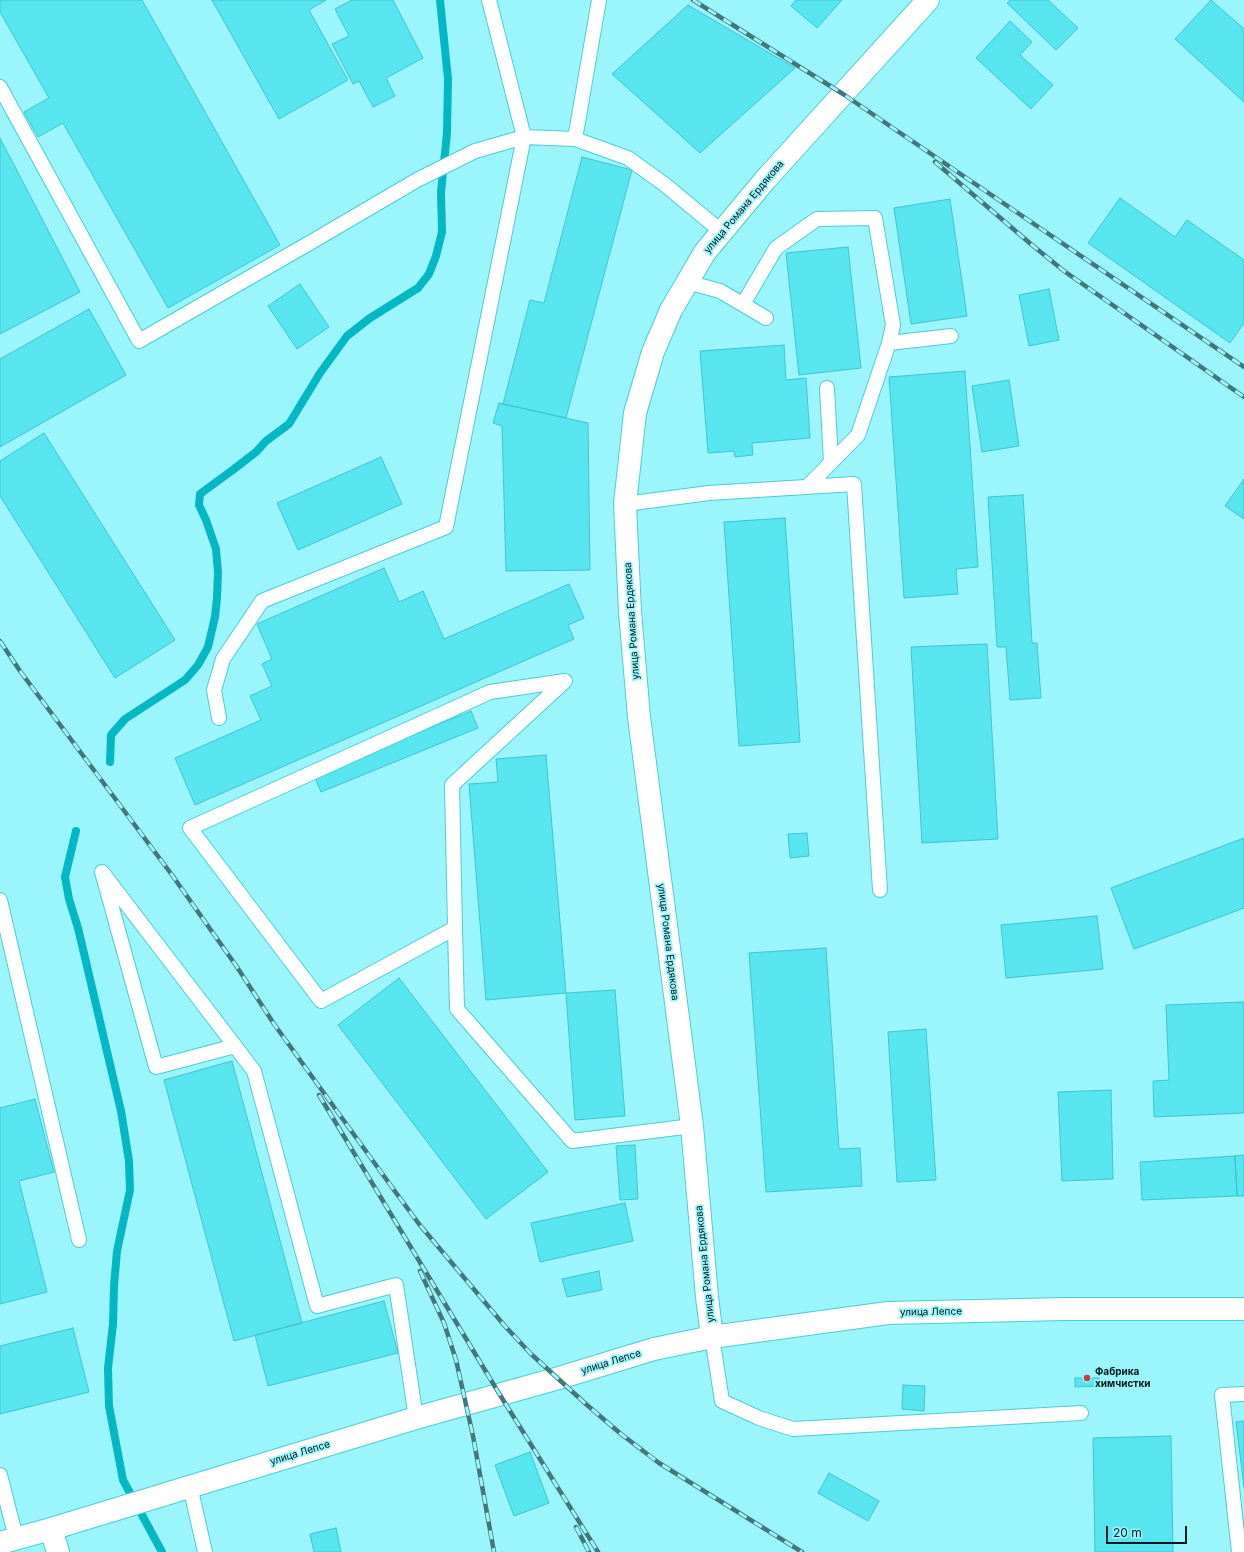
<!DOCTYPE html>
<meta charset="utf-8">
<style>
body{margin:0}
#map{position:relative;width:1244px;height:1552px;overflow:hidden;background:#9af5fc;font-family:Inter,sans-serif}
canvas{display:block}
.scale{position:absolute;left:1106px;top:1526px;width:81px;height:18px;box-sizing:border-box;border:2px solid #00191b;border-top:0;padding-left:5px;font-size:12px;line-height:14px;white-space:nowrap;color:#00191b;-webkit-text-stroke:3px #9af5fc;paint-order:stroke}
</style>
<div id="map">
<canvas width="1244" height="1552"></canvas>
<div class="scale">20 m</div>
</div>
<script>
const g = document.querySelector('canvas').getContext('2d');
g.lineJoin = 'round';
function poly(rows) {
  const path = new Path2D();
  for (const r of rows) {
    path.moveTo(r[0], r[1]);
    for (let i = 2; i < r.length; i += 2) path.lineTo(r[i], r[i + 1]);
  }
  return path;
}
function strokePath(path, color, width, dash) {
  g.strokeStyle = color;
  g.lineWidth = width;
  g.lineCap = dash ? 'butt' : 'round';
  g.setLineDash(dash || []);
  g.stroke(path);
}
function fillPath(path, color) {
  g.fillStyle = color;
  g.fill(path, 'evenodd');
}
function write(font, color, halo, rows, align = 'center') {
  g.font = font + ' Inter,sans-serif';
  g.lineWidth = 3.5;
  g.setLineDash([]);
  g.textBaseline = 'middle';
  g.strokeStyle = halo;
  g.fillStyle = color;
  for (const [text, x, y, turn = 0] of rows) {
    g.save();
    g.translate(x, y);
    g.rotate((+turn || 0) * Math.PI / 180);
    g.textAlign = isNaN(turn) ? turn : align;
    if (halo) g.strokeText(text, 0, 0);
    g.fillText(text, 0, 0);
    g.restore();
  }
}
const stream = poly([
 [110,762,111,735,125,719,185,680,198,665,208,647,215,617,217,598,218,572,216,549,206,520,199,505,200,494,234,469,256,452,266,441,289,424,320,373,347,336,370,318,418,288,429,274,436,256,442,232,441,192,447,133,448,79,440,0],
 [76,831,65,877,69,899,78,928,121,1111,129,1161,130,1190,117,1251,114,1286,113,1324,108,1368,109,1406,123,1480,162,1552]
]);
const building = poly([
 [0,0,142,0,280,245,168,308,63,123,38,137,24,112,49,98,0,12,0,0],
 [212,0,326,0,309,10,348,80,279,119,212,0],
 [352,0,393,0,423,58,386,78,395,96,373,107,359,81,353,84,332,44,349,36,335,9,352,0],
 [796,0,842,0,817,28,791,6,796,0],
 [1010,0,1048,0,1078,28,1056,50,1007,3,1010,0],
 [1211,0,1244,29,1244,102,1175,39,1211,0],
 [688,5,795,68,700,153,612,74,688,5],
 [1010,21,1032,42,1020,55,1053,85,1031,109,976,58,1010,21],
 [0,138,80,292,0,334,0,138],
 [582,157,632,170,566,418,503,404,530,300,544,303,582,157],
 [1120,198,1175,237,1187,220,1244,260,1244,323,1230,343,1088,243,1120,198],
 [950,199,967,316,911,324,894,208,950,199],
 [848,247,861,368,799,375,786,253,848,247],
 [300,284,329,327,297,349,268,306,300,284],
 [1049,289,1059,340,1029,346,1019,295,1049,289],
 [89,309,126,375,0,447,0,359,89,309],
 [784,345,786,380,806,378,810,438,752,443,753,455,735,457,734,451,708,453,700,351,784,345],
 [965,371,978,567,956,569,958,594,904,598,889,377,965,371],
 [1009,380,1019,446,982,452,972,386,1009,380],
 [499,403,588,423,590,570,506,571,502,426,493,423,499,403],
 [44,433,175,640,115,678,0,496,0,461,44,433],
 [381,457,402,504,298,550,277,503,381,457],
 [1244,479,1244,519,1225,506,1244,479],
 [1023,495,1032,643,1037,643,1041,698,1010,700,1006,647,997,647,988,497,1023,495],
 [785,518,800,742,739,746,724,522,785,518],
 [384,568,399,602,423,591,444,639,569,584,584,618,568,625,574,639,195,805,175,758,261,720,250,696,272,686,262,664,272,659,257,624,384,568],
 [987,644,998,839,922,843,911,647,987,644],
 [471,711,478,728,321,792,314,775,471,711],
 [546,755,566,993,486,1000,469,784,498,782,496,759,546,755],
 [807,833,809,856,790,858,788,834,807,833],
 [1244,838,1244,908,1134,949,1111,888,1244,838],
 [1097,916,1103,969,1006,978,1001,925,1097,916],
 [826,948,839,1149,860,1148,862,1186,766,1192,749,953,826,948],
 [399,978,548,1172,486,1219,338,1025,399,978],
 [615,990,625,1116,575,1120,566,993,615,990],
 [1244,1002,1244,1113,1154,1117,1153,1081,1169,1080,1166,1005,1244,1002],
 [926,1029,936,1180,897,1182,888,1032,926,1029],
 [232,1061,302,1323,234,1341,164,1080,232,1061],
 [1111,1090,1113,1179,1062,1181,1058,1092,1111,1090],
 [35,1099,54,1172,19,1181,47,1292,0,1304,0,1108,35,1099],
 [635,1145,638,1199,620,1200,616,1146,635,1145],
 [1244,1155,1244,1196,1237,1196,1235,1156,1244,1155],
 [1235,1156,1237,1196,1142,1200,1140,1162,1235,1156],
 [625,1203,633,1241,540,1262,531,1223,625,1203],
 [599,1271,602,1290,567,1297,562,1279,599,1271],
 [384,1301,398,1353,268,1386,255,1335,384,1301],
 [73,1328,89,1392,0,1414,0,1346,73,1328],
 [1075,1378,1099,1378,1099,1386,1075,1387,1075,1378],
 [903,1385,925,1386,924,1411,902,1409,903,1385],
 [1244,1421,1244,1487,1236,1422,1244,1421],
 [1171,1436,1173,1552,1095,1552,1093,1438,1171,1436],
 [530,1452,549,1503,514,1516,495,1465,530,1452],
 [829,1473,879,1501,868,1521,818,1493,829,1473],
 [336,1528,341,1552,314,1552,310,1534,336,1528]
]);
const lane = poly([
 [599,0,575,139,628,158,664,184,722,232],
 [0,87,139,341,313,241,417,180,475,151,524,137,575,139],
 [687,282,720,291,766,318],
 [743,304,776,248,817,219,875,218,893,325,889,343],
 [827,388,831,462],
 [807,487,858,435,889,343,951,336],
 [625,504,709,493,854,484,880,890],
 [219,718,214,690,223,659,262,601,446,527,524,137,489,0],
 [0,900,79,1240],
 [455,928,321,1001,190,828,490,692,565,681,452,785,455,928,457,1009,572,1141,692,1126],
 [235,1046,156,1067,102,872,254,1071,317,1306,396,1285,416,1418],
 [712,1337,722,1401,759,1418,793,1429,1081,1413],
 [0,1475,16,1538],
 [190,1486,205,1552],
 [1239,1552,1222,1395,1244,1394]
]);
const street = poly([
 [712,1337,707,1297,692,1126,639,717,630,612,625,504,635,413,653,352,671,310,705,252,765,180,928,0],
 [51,1529,58,1552]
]);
const secondary = poly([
 [0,1543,51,1529,416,1418,559,1378,654,1349,712,1337,888,1313,1065,1309,1244,1309]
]);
const rail = poly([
 [693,0,843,94,1244,367],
 [935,162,1032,245,1064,271,1244,397],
 [0,641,20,671,172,875,237,967,274,1024,394,1190,419,1224,504,1325,531,1354,587,1405,621,1434,659,1463,802,1552],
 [319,1095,500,1395,598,1552],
 [420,1271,444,1323,456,1360,473,1436,494,1552],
 [576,1527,589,1552]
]);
const markers = [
 [1087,1378,4,"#cb3b44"]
];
const streetNames = [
 ["улица Романа Ердякова",744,207,-50],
 ["улица Романа Ердякова",632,621,-94],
 ["улица Романа Ердякова",668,942,83],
 ["улица Романа Ердякова",705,1264,-96],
 ["улица Лепсе",931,1312,-1],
 ["улица Лепсе",611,1362,-17],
 ["улица Лепсе",300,1453,-17]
];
const poiNames = [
 ["Фабрика",1095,1372],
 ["химчистки",1095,1384]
];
strokePath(stream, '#03b8c2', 8);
fillPath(building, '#57e5ef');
strokePath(building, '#43c3cc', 1);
strokePath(lane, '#4eccd5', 16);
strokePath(street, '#4eccd5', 24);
strokePath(secondary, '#4eccd5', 24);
strokePath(lane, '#fff', 14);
strokePath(street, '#fff', 22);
strokePath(secondary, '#fff', 22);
strokePath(rail, '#42777c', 4.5);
strokePath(rail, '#9af5fc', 3, [9]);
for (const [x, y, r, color] of markers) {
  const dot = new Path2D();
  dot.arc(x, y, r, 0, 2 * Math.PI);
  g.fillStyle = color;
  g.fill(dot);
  strokePath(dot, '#9af5fc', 1.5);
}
write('10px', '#00191b', '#9af5fc', streetNames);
write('bold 10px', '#00191b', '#9af5fc', poiNames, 'left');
</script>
